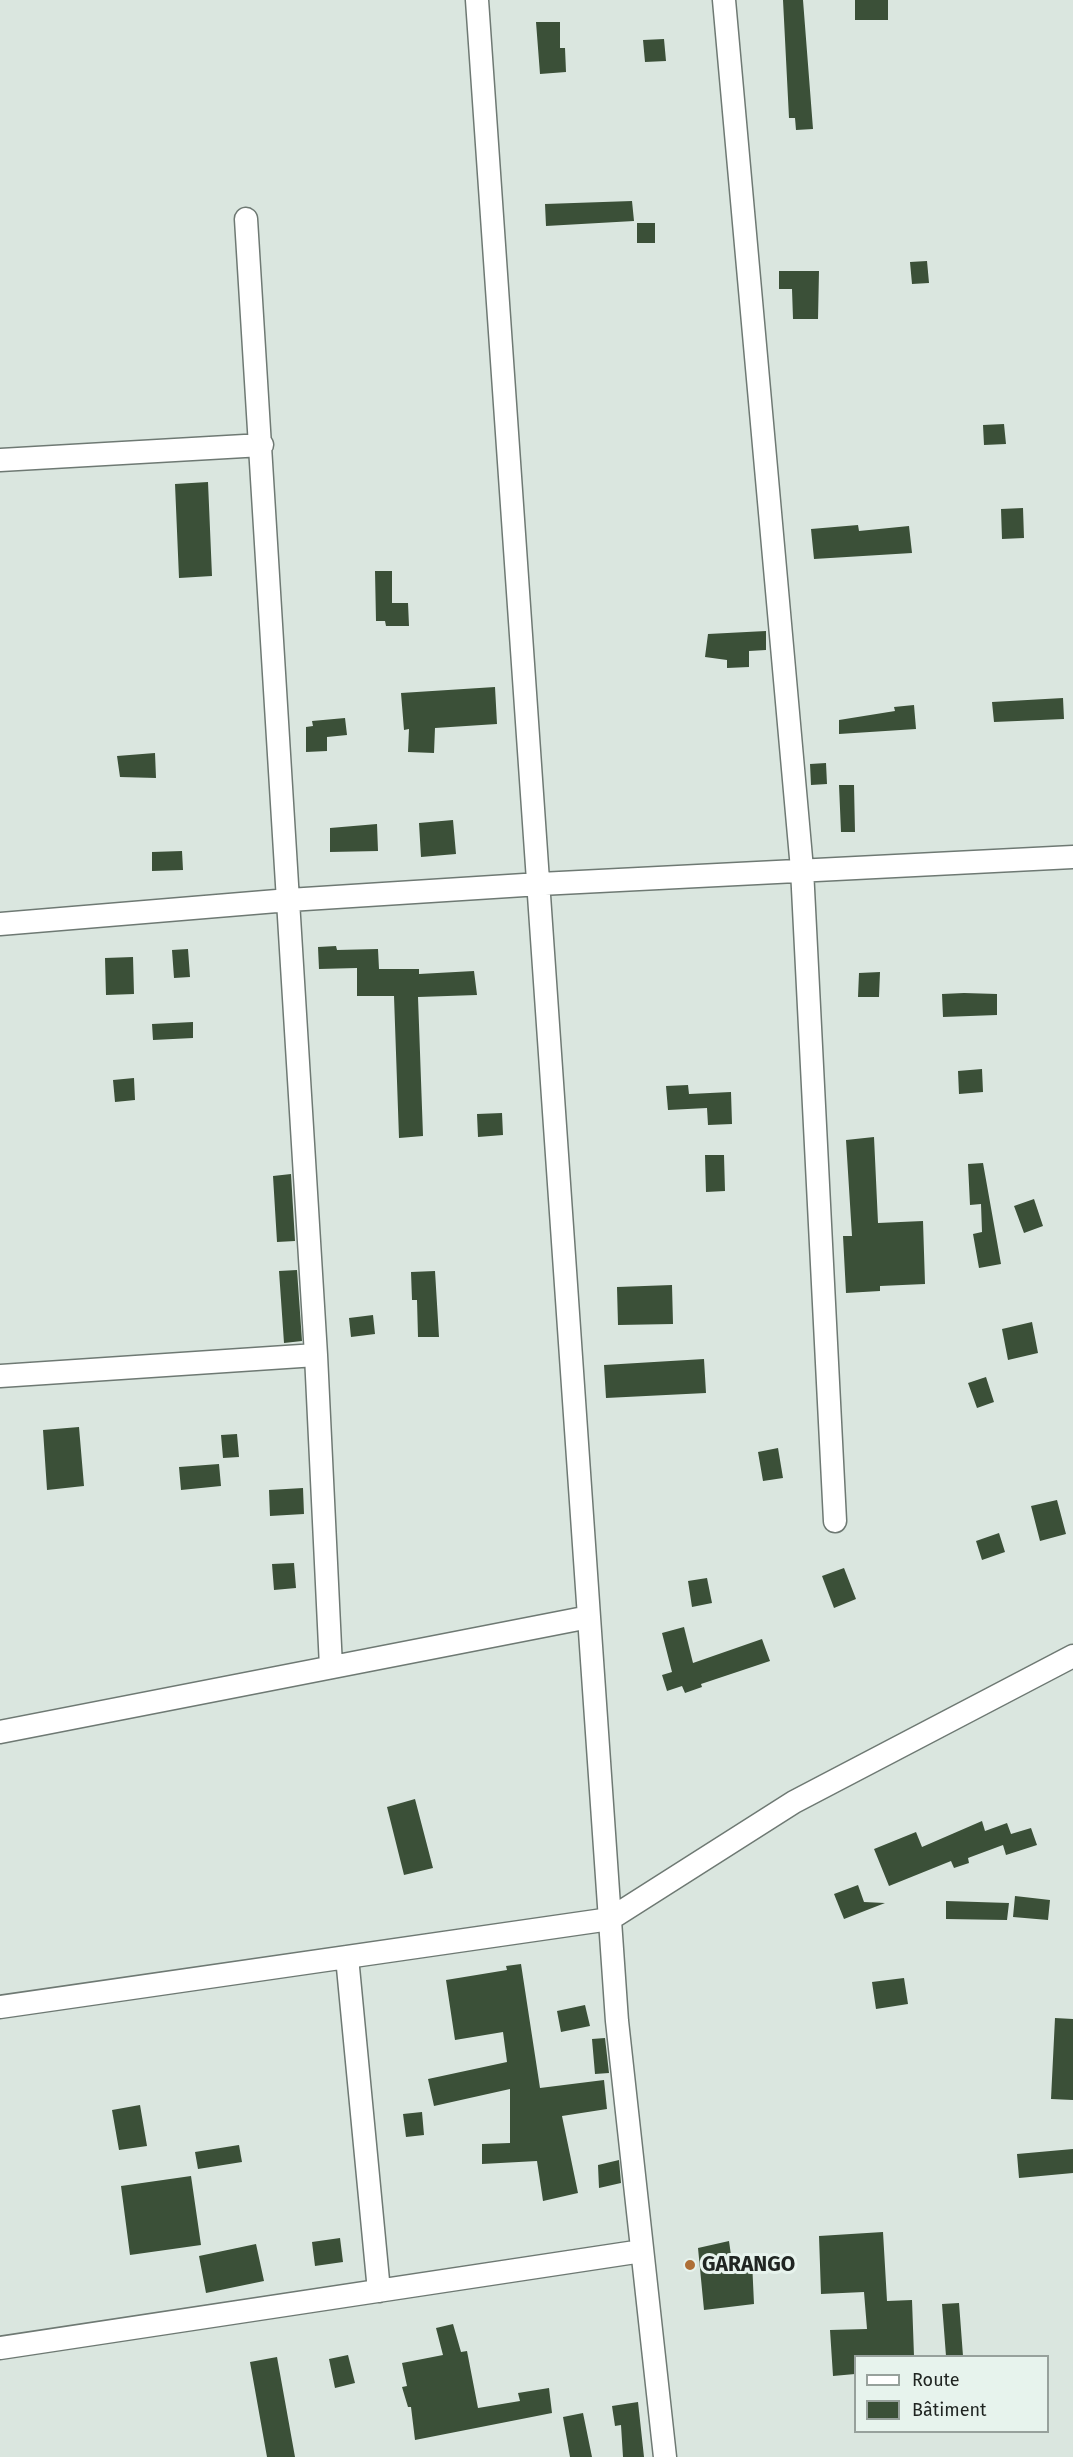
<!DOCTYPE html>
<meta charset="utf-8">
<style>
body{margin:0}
#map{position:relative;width:1073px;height:2457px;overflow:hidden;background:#dae6df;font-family:"Fira Sans",sans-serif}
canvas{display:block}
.legend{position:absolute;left:854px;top:2355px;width:195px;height:78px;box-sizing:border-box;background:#e7f3ed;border:2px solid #97a19c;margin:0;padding:8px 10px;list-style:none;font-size:18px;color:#202522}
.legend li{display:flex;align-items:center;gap:12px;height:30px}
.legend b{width:30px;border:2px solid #97a19c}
</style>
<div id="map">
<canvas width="1073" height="2457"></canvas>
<ul class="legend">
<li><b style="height:8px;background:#fff"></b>Route</li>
<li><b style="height:16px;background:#3b5038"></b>Bâtiment</li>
</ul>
</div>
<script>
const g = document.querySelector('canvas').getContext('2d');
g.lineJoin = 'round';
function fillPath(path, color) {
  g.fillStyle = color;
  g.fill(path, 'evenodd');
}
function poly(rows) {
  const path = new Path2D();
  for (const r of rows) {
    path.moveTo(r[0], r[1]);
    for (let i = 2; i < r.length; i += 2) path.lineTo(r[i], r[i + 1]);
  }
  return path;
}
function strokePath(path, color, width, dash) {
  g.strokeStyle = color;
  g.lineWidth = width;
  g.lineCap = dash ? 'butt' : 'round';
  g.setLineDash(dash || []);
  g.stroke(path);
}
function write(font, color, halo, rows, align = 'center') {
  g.font = font + ' "Fira Sans",sans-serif';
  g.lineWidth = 6;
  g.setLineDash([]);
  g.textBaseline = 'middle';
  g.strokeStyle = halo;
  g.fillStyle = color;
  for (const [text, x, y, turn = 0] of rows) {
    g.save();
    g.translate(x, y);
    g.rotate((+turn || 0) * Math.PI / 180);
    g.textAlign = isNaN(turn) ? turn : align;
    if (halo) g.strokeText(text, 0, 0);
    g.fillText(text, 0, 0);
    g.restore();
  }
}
const building = poly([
 [783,0,803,0,813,129,796,130,795,118,789,118],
 [855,0,888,0,888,20,855,20],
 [536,22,560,22,560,48,565,48,566,72,540,74],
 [664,39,666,61,645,62,643,40],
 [632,201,634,221,546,226,545,204],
 [637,223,655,223,655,243,637,243],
 [927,261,929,283,912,284,910,262],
 [779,271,819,271,818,319,793,319,792,289,779,289],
 [1004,424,1006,444,984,445,983,425],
 [208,482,212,576,179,578,175,484],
 [1023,508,1024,538,1002,539,1001,509],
 [858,525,859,531,909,526,912,553,814,559,811,529],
 [375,571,392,571,392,603,408,603,409,626,386,626,385,621,376,621],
 [766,631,766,650,749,651,749,667,727,668,727,660,705,657,708,634],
 [495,687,497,724,435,728,434,753,408,752,409,729,404,730,401,693],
 [1063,698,1064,719,994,722,992,702],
 [914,705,916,729,839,734,839,720,895,711,894,707],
 [345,718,347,735,327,737,327,751,306,752,306,727,313,726,312,721],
 [155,753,156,778,120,777,117,756],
 [826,763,827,784,811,785,810,764],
 [839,785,854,785,855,832,841,832],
 [453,820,456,854,421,857,419,823],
 [377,824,378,851,330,852,330,828],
 [182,851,183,870,152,871,152,852],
 [336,946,337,950,378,949,379,969,419,969,419,974,474,971,477,995,418,997,423,1136,399,1138,394,996,357,996,357,968,319,969,318,947],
 [188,949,190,977,174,978,172,950],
 [133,957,134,994,106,995,105,958],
 [880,972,879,997,858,997,859,973],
 [964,993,997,994,997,1015,943,1017,942,994],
 [193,1022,193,1038,153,1040,152,1024],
 [982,1069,983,1092,959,1094,958,1071],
 [134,1078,135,1100,115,1102,113,1080],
 [688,1085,689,1094,731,1092,732,1124,708,1125,707,1108,668,1110,666,1086],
 [502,1113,503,1135,478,1137,477,1114],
 [874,1137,878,1223,923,1221,925,1284,880,1286,880,1291,846,1293,843,1236,852,1236,846,1140],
 [705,1155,724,1155,725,1191,706,1192],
 [983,1163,1001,1264,979,1268,973,1234,982,1232,981,1204,970,1205,968,1164],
 [291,1174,295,1241,277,1242,273,1176],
 [1034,1199,1043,1226,1024,1233,1014,1206],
 [297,1270,302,1341,284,1343,279,1271],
 [435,1271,439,1337,418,1337,417,1300,412,1300,411,1272],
 [672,1285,673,1324,618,1325,617,1287],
 [373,1315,375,1334,351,1337,349,1318],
 [1032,1322,1038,1353,1008,1360,1002,1329],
 [704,1359,706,1393,606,1398,604,1365],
 [986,1377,994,1402,977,1408,968,1383],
 [79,1427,84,1486,47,1490,43,1430],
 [237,1434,239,1457,223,1458,221,1435],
 [778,1448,783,1478,763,1481,758,1452],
 [219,1464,221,1486,181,1490,179,1467],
 [303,1488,304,1514,270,1516,269,1490],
 [1057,1500,1066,1534,1040,1541,1031,1506],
 [999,1533,1005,1552,982,1560,976,1541],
 [294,1563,296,1588,274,1590,272,1564],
 [844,1568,856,1599,834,1608,822,1576],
 [707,1578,712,1603,692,1607,688,1581],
 [684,1627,693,1663,762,1639,770,1661,701,1684,702,1687,685,1693,682,1686,667,1691,662,1675,672,1672,662,1633],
 [415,1799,433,1868,404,1875,387,1807],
 [982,1821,985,1831,1007,1823,1011,1834,1031,1828,1037,1845,1006,1855,1003,1845,968,1858,969,1863,954,1868,951,1861,889,1886,874,1849,916,1832,922,1847],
 [858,1885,864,1902,885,1903,844,1919,834,1894],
 [1015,1896,1050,1900,1048,1920,1013,1917],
 [946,1901,1009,1903,1007,1920,946,1919],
 [521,1964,540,2088,604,2080,607,2109,562,2116,578,2193,543,2201,537,2161,482,2164,482,2144,510,2143,510,2089,434,2106,428,2079,507,2062,503,2032,455,2040,446,1980,507,1970,506,1966],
 [904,1978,908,2004,876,2009,872,1982],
 [585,2005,590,2026,561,2032,557,2011],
 [1055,2018,1073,2019,1073,2100,1051,2099],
 [605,2038,609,2073,595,2074,592,2039],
 [140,2105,147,2146,119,2150,112,2110],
 [422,2112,424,2135,406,2137,403,2114],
 [239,2145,242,2162,198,2169,195,2152],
 [1073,2149,1073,2173,1019,2178,1017,2154],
 [619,2160,621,2183,599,2188,598,2165],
 [191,2176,201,2245,130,2255,121,2186],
 [883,2232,887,2301,912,2300,914,2356,855,2356,855,2374,833,2376,830,2330,867,2329,864,2292,821,2294,819,2236],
 [340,2238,343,2262,315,2266,312,2242],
 [729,2241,732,2262,752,2261,754,2304,704,2310,698,2248],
 [256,2244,264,2281,206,2293,199,2256],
 [959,2303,963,2356,946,2356,942,2304],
 [453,2324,461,2352,467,2351,478,2408,520,2401,518,2393,549,2388,552,2413,415,2440,411,2407,408,2407,402,2387,407,2386,402,2363,443,2355,436,2328],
 [348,2355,355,2383,335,2388,329,2359],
 [277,2357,295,2457,267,2457,250,2362],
 [638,2402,644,2457,623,2457,621,2425,615,2426,612,2406],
 [583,2413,592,2457,570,2457,563,2417]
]);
const minor = poly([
 [477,0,617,2021,665,2457],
 [724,0,802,869,835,1521],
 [246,219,316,1355,331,1667],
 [0,460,262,445],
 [0,924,289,900,540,884,1073,857],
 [0,1376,316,1355],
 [0,1732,589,1617],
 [347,1957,379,2291],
 [0,2007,610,1919,794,1802,1073,1656],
 [0,2348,642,2251]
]);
const markers = [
 [690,2265,6,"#ae6f37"]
];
const poiNames = [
 ["GARANGO",702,2265]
];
fillPath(building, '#3b5038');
strokePath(minor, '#6e7973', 25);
strokePath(minor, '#fff', 22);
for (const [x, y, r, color] of markers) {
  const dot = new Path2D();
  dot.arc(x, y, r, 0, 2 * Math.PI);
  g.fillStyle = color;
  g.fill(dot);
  strokePath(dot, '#e7f3ed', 2);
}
write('bold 21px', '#202522', '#e7f3ed', poiNames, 'left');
</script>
